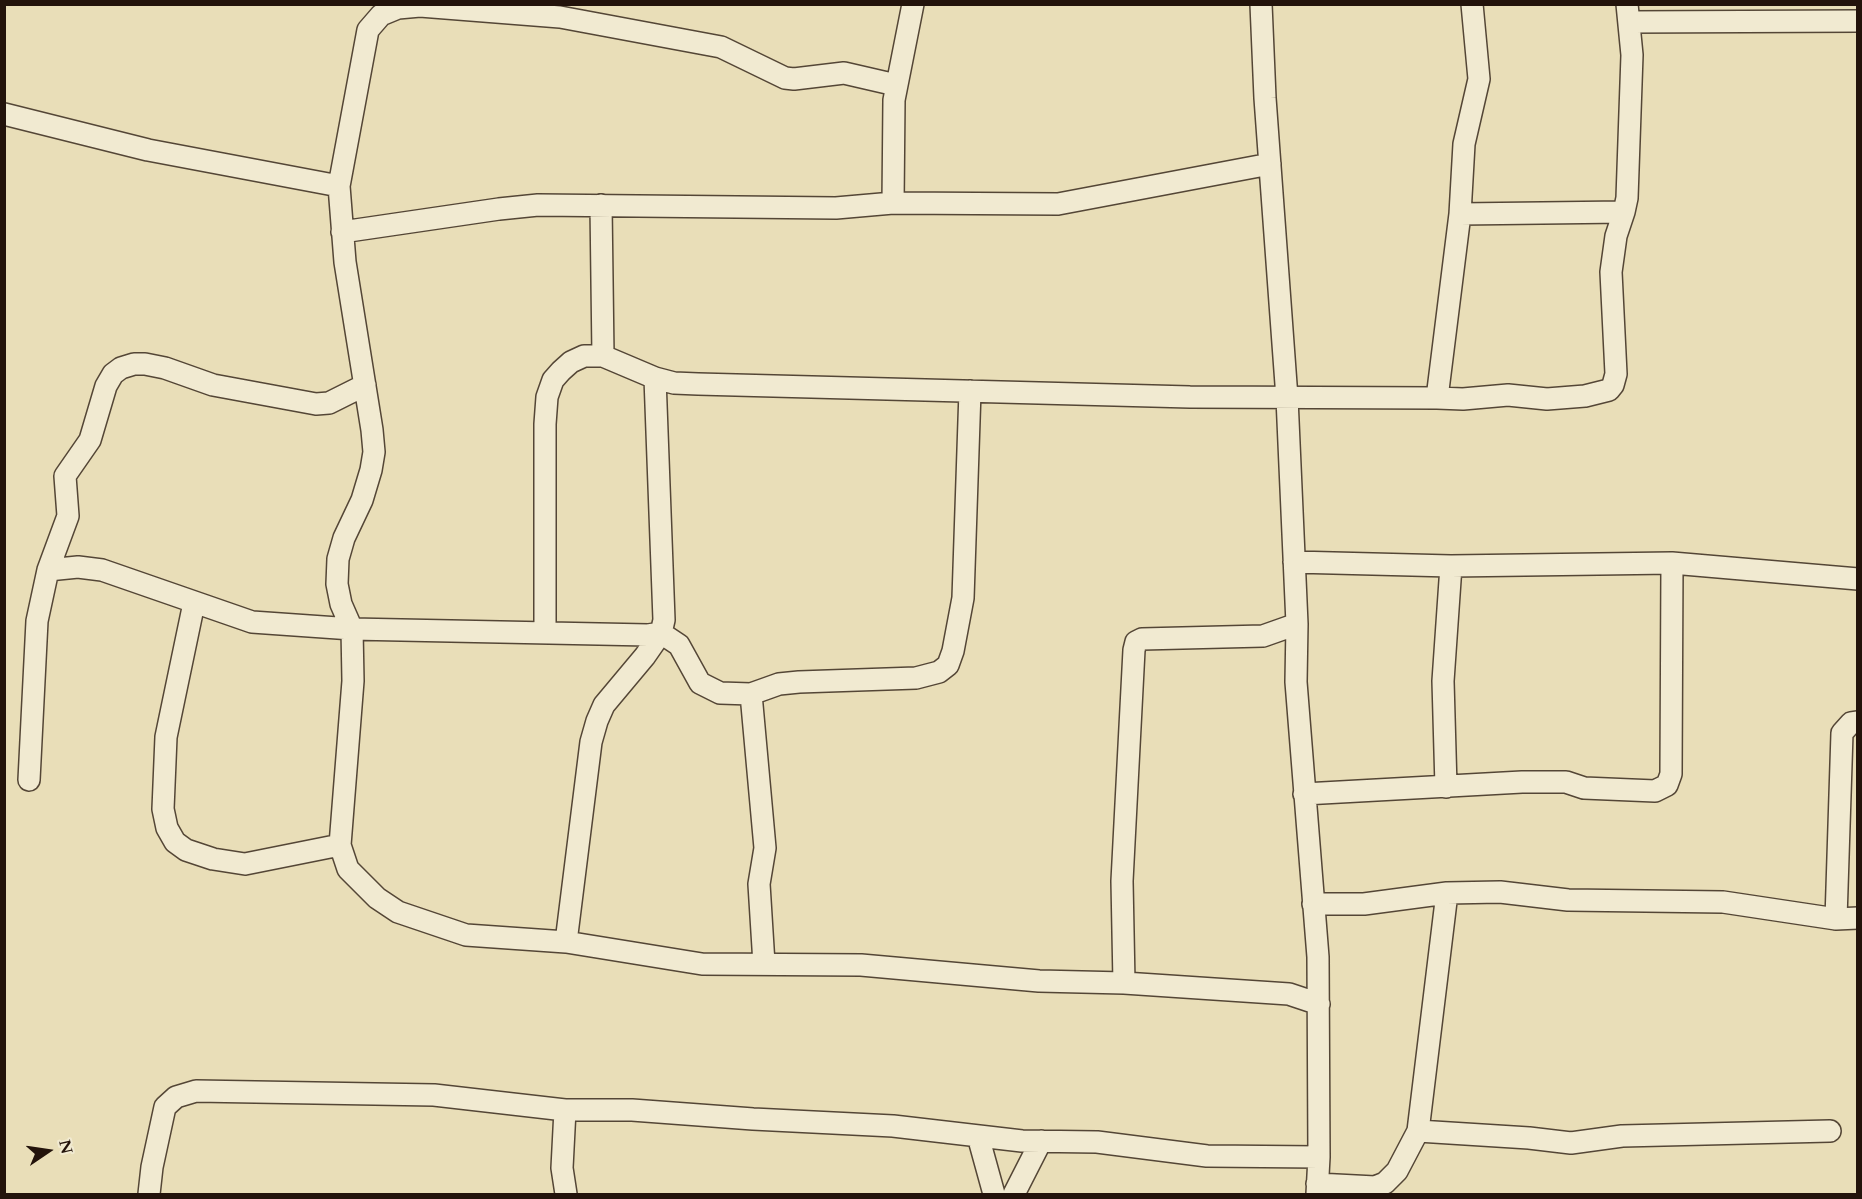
<!DOCTYPE html>
<style>
body{margin:0}
#map{position:relative;width:1862px;height:1199px;overflow:hidden;background:#e9deb8;font-family:Cardo,serif}
canvas{display:block}
.frame{position:absolute;inset:0;border:6px solid #23130b;pointer-events:none}
.north{position:absolute;left:18px;top:1121px;width:60px;height:60px;-webkit-text-stroke:4px #f1ead1;paint-order:stroke;rotate:77deg;font-size:16px;font-weight:700;line-height:24px;text-align:center;color:#23130b}
.north::after{content:'';display:block;margin:auto;width:21px;height:27px;background:#23130b;clip-path:polygon(50% 0,100% 100%,50% 72%,0 100%)}
</style>
<div id="map">
<canvas width="1862" height="1199"></canvas>
<div class="frame"></div>
<div class="north">N</div>
</div>
<script>
const g = document.querySelector('canvas').getContext('2d');
g.lineJoin = 'round';
function poly(rows) {
  const path = new Path2D();
  for (const r of rows) {
    path.moveTo(r[0], r[1]);
    for (let i = 2; i < r.length; i += 2) path.lineTo(r[i], r[i + 1]);
  }
  return path;
}
function strokePath(path, color, width, dash) {
  g.strokeStyle = color;
  g.lineWidth = width;
  g.lineCap = dash ? 'butt' : 'round';
  g.setLineDash(dash || []);
  g.stroke(path);
}
const minor = poly([
 [1261,4,1265,98,1287,398,1297,624,1296,682,1318,957,1319,1157,1317,1194],
 [1630,22,1858,21],
 [4,114,148,150,339,186],
 [893,203,894,100,913,4],
 [601,205,603,356],
 [1460,214,1464,144,1479,79,1472,4],
 [342,232,499,209,538,205,836,208,893,203,1058,204,1270,164],
 [655,378,664,620,661,633,648,635,352,629,353,681,340,845,348,869,377,898,398,912,466,935,566,942,702,964,861,965,1039,981,1124,983,1289,994,1319,1004],
 [1437,398,1463,399,1508,395,1547,399,1585,396,1609,390,1613,385,1616,374,1611,272,1616,236,1624,212],
 [1294,562,1451,566,1672,563,1858,579],
 [48,570,78,567,102,570,252,622,352,629,341,604,337,584,338,559,344,538,362,500,371,470,374,452,372,430,345,262,339,186,368,30,381,15,398,8,420,6,560,17,721,47,785,78,794,79,844,73,896,85],
 [194,603,166,737,163,809,167,828,175,842,186,850,213,859,245,864,340,845],
 [545,633,545,424,547,397,553,380,561,371,571,362,584,356,603,356,655,378,674,383,698,384,1190,397,1437,398,1460,214,1624,212,1627,198,1632,55,1627,4],
 [751,694,765,848,759,884,764,964],
 [29,780,37,621,48,570,68,516,65,476,90,440,106,386,113,374,121,368,134,364,145,364,165,368,213,385,316,404,329,403,365,385],
 [1446,787,1443,681,1451,566],
 [1304,794,1522,782,1566,782,1584,788,1655,791,1667,785,1671,774,1672,563],
 [1313,904,1364,904,1447,893,1500,892,1568,900,1723,902,1836,919,1858,918],
 [1836,919,1842,733,1851,723,1858,722],
 [566,942,591,742,597,721,604,705,645,656,661,633,679,645,700,683,720,693,751,694,779,684,799,682,916,678,939,672,948,665,953,651,963,598,970,391],
 [1124,983,1122,881,1134,650,1136,642,1142,639,1263,636,1297,624],
 [565,1110,562,1168,566,1194],
 [1418,1131,1529,1138,1571,1143,1622,1136,1830,1131],
 [978,1136,994,1194],
 [1317,1184,1375,1187,1385,1183,1397,1171,1418,1131,1447,893],
 [149,1194,152,1167,165,1107,176,1097,196,1091,434,1095,565,1110,632,1110,753,1119,893,1126,1022,1141,1097,1142,1207,1156,1319,1157],
 [1014,1194,1041,1141]
]);
strokePath(minor, '#544636', 24);
strokePath(minor, '#f1ead1', 21);
</script>
